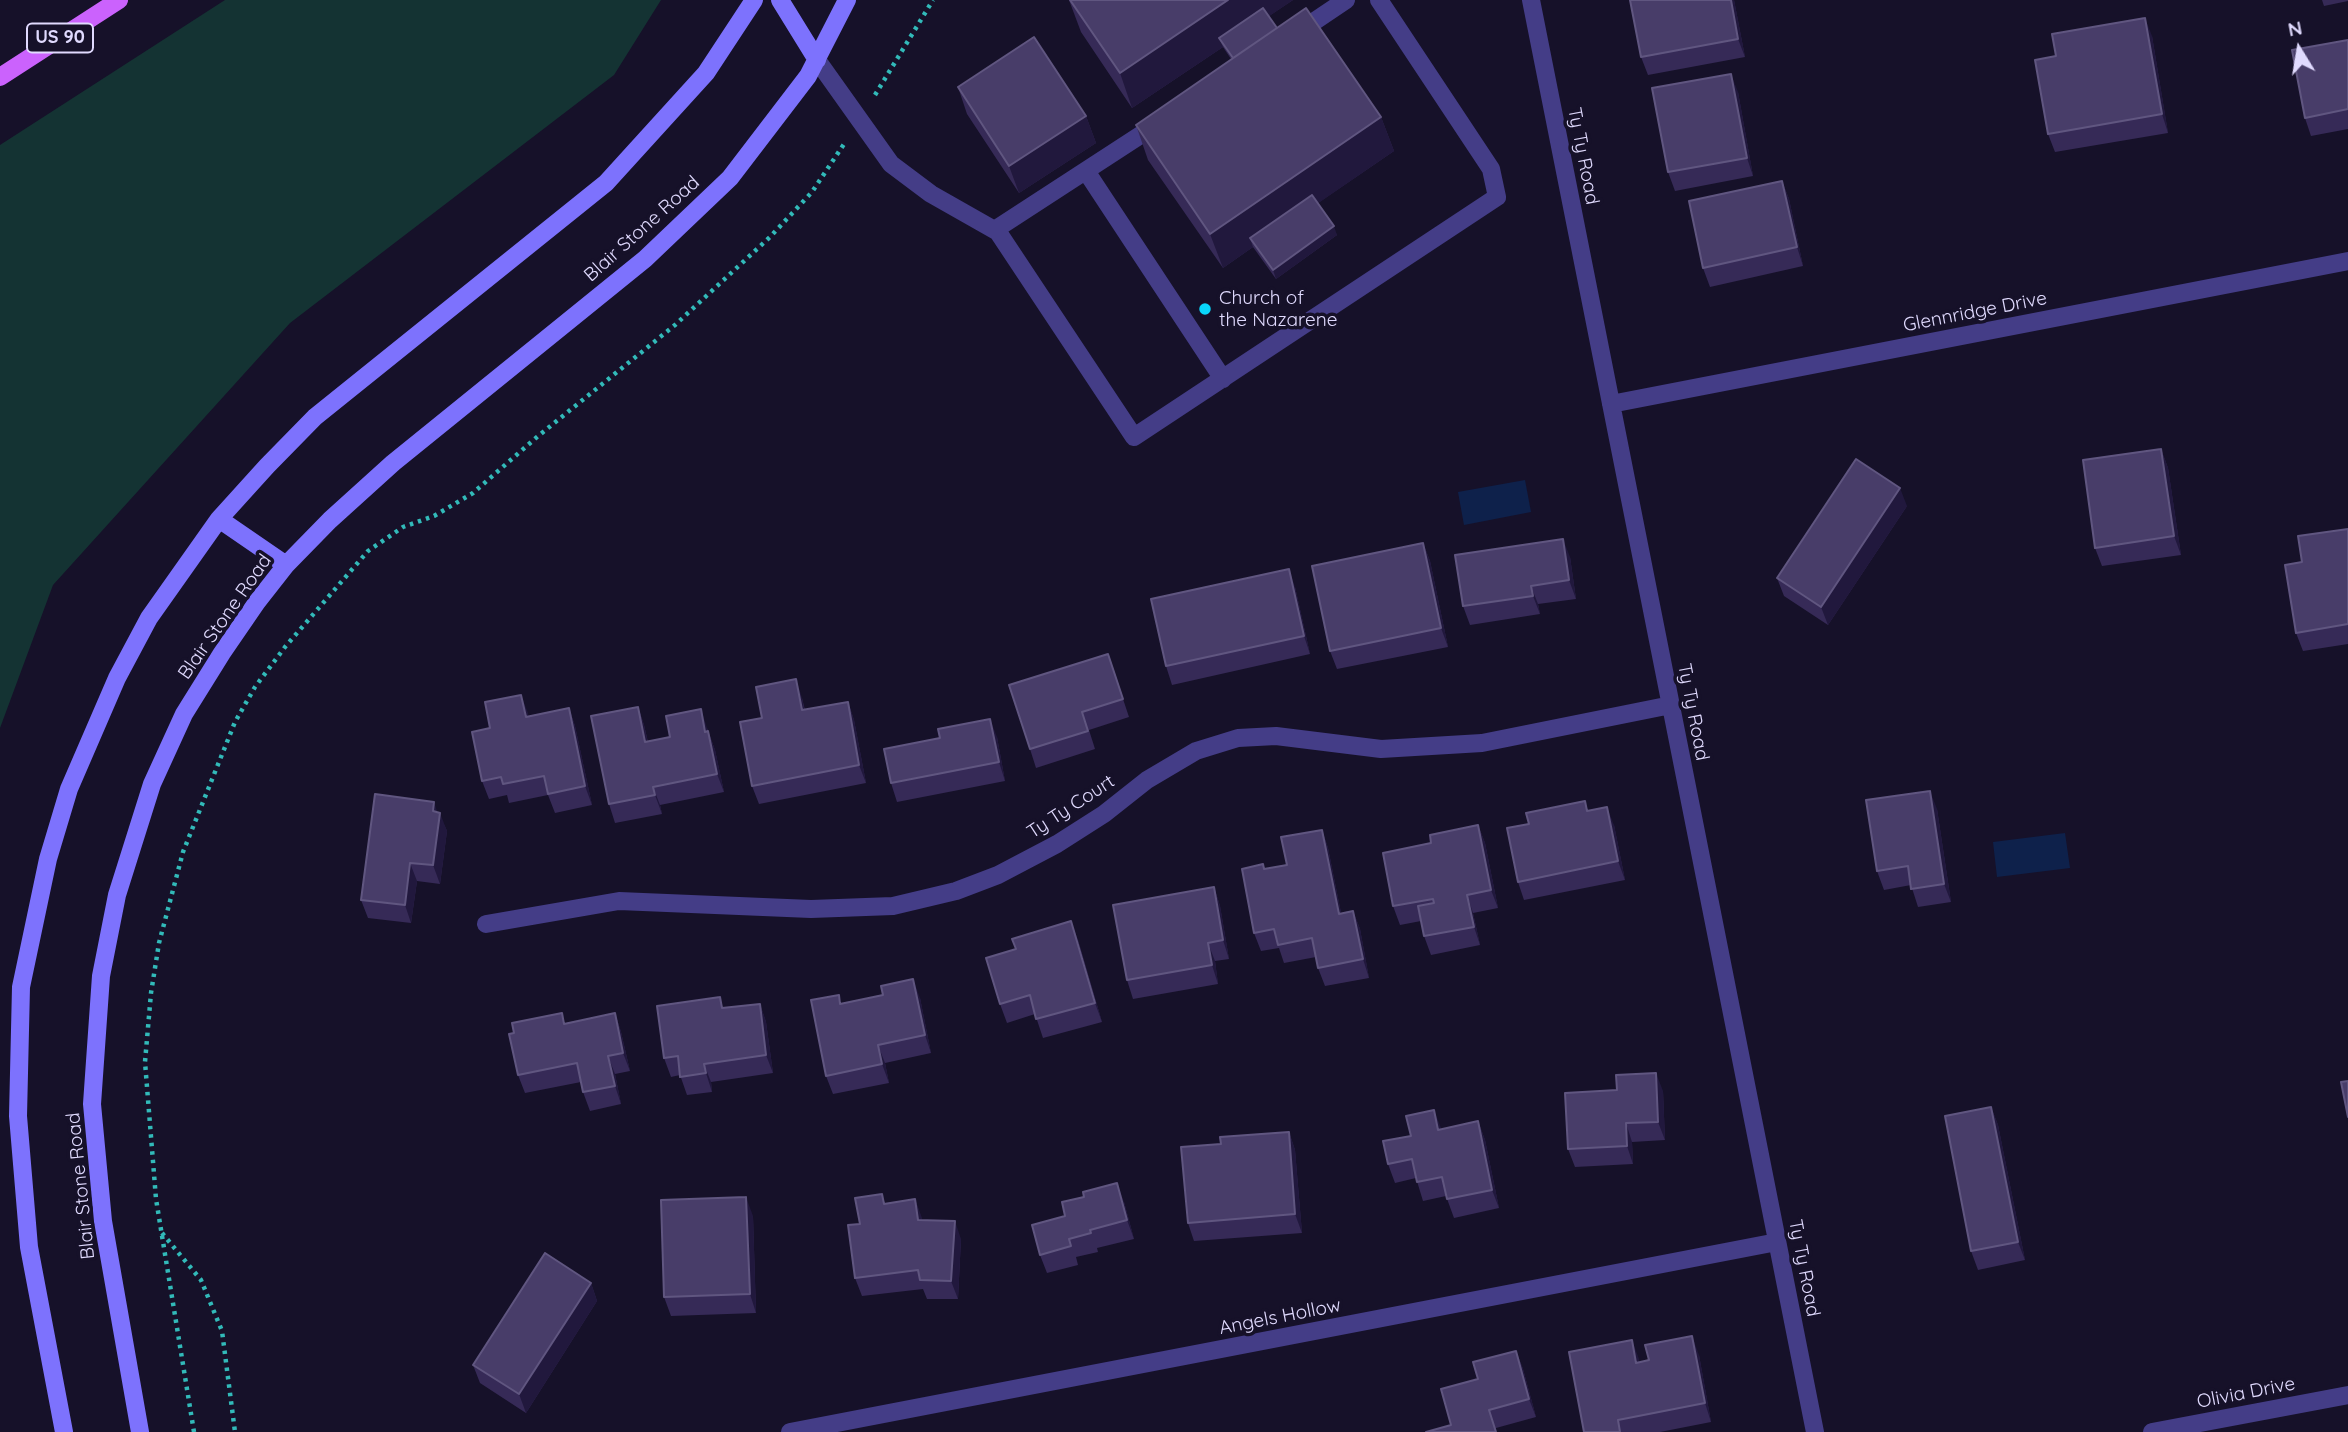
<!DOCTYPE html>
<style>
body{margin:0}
#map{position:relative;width:2348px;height:1432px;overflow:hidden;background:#161129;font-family:Quicksand,sans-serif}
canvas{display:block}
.north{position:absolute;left:2264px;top:14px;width:70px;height:70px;-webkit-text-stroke:5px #161129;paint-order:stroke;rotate:349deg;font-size:19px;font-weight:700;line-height:28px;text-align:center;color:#e0dafe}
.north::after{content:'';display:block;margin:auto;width:24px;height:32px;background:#e0dafe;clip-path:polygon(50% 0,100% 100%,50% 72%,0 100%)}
</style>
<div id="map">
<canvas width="2348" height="1432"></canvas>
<div class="north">N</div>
</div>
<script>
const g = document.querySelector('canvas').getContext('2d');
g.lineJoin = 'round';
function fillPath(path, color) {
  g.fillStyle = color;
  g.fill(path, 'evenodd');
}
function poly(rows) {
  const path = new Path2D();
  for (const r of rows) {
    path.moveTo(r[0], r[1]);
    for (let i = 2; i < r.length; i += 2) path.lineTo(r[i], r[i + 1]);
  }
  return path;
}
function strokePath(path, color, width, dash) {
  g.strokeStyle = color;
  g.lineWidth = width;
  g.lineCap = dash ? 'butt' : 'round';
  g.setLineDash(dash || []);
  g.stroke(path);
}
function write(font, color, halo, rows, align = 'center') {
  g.font = font + ' Quicksand,sans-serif';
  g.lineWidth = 7;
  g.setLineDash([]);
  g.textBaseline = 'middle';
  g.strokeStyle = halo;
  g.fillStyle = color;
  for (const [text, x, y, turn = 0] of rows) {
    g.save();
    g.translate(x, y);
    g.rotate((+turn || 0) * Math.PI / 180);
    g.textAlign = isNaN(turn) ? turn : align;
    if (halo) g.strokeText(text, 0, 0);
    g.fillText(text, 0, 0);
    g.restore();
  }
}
const green = poly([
 [225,0,661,0,614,75,290,323,53,585,0,728,0,145]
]);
const water = poly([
 [1525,480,1531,512,1464,525,1458,492],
 [2065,833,2070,868,1997,877,1993,842]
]);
const path = poly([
 [875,95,933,0],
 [162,1233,201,1280,222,1331,235,1432],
 [194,1432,156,1199,145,1062,151,993,159,943,183,852,235,722,255,687,285,647,368,551,403,527,434,516,473,493,537,437,675,325,770,237,812,192,844,144]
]);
const lane = poly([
 [1297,33,1346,0],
 [817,60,891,164,931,194,998,232],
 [1159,123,996,229,1134,437,1497,197,1491,169,1379,0],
 [1086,171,1223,379]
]);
const street = poly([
 [1531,0,1815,1432],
 [1611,404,2348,261],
 [486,924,619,901,811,909,893,906,956,891,998,875,1057,844,1104,814,1147,780,1196,751,1238,738,1276,736,1381,749,1482,743,1671,705],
 [790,1432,1777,1242],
 [2152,1432,2348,1395]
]);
const secondary = poly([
 [780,0,817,60],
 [219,519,286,565],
 [64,1432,29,1247,18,1116,21,987,48,859,69,789,117,678,149,618,219,519,267,466,315,417,606,183,706,73,754,0],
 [140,1432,103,1221,92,1104,101,976,117,895,152,784,184,714,222,653,257,602,286,565,330,520,393,463,645,259,730,178,808,76,847,0]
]);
const primary = poly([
 [0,77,119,0]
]);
const wall = poly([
 [1069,0,1293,0,1269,16,1277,28,1381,117,1394,151,1318,203,1337,235,1276,279,1253,247,1223,268,1148,160,1136,125,1231,59,1223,47,1132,108,1081,32],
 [1630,0,1734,0,1745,57,1648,75,1641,57],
 [2322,0,2348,0,2348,1,2324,6],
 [2152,36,2168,133,2055,152,2048,134,2056,56],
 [2348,40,2348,129,2311,136,2305,118],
 [958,87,1086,116,1096,143,1019,193,967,114],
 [1738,92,1753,176,1675,191,1668,172],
 [1782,181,1789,199,1803,266,1710,287,1703,268],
 [2161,449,2168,468,2181,555,2102,566,2095,548],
 [1907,506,1828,625,1784,596,1777,578],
 [2348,529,2348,644,2303,651,2296,633,2302,562],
 [1423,543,1430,561,1448,647,1337,669,1330,651],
 [1570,557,1576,599,1538,604,1540,614,1470,625,1463,606],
 [1295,587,1310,654,1172,685,1166,666],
 [1114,672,1129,717,1089,730,1095,749,1036,768,1030,749],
 [802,698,805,710,848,702,854,720,866,783,759,804,752,786,762,718],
 [638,707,644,725,648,742,670,737,707,728,715,750,724,792,660,805,662,814,615,823,609,804],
 [569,708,575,726,592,805,555,813,548,795,509,803,507,795,489,799,482,781,490,728,528,716],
 [997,737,1005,781,897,802,891,783],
 [1585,801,1588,811,1614,825,1625,880,1524,900,1518,882,1529,824],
 [1937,809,1951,902,1918,907,1911,885,1884,890,1877,871],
 [438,812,447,831,440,884,417,881,411,923,368,918,361,900],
 [1478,825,1485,843,1498,908,1473,913,1480,945,1431,955,1424,936,1421,921,1400,925,1393,906,1431,843],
 [1322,830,1328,848,1341,913,1353,911,1360,929,1369,978,1325,986,1318,968,1316,957,1284,963,1279,948,1261,951,1254,933,1265,869,1287,865],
 [1214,887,1220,906,1229,959,1215,961,1218,984,1133,999,1127,980],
 [1078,940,1102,1022,1043,1038,1035,1014,1007,1023,1000,1004],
 [883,995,920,998,931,1053,885,1063,889,1083,833,1094,826,1076,842,1003],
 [760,1004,766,1022,773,1073,711,1082,712,1092,687,1095,680,1075,671,1077,664,1058,724,1008],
 [615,1013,621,1032,630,1071,615,1074,621,1104,590,1111,583,1092,581,1082,525,1093,518,1075,566,1023],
 [1663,1091,1665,1140,1632,1142,1633,1164,1575,1167,1568,1149],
 [1991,1107,1998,1125,2025,1260,1978,1270,1971,1251],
 [1478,1121,1485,1140,1499,1208,1454,1218,1446,1196,1423,1201,1416,1178,1395,1183,1388,1164,1411,1136],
 [1289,1132,1295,1150,1302,1233,1194,1241,1188,1223],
 [882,1194,885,1204,915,1199,922,1220,961,1239,958,1299,927,1299,923,1289,862,1296,855,1278,860,1224],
 [1124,1202,1134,1239,1097,1248,1098,1252,1076,1257,1078,1265,1047,1273,1040,1255],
 [753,1216,756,1313,671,1316,664,1297],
 [591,1283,597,1301,526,1413,480,1383,473,1365],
 [1516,1351,1523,1369,1536,1417,1496,1428,1451,1425,1478,1379],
 [1699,1355,1711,1422,1660,1432,1584,1432,1639,1359,1639,1362]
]);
const shadedWall = poly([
 [1228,0,1293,0,1225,46,1219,38,1223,47,1132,108,1120,73],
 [1731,0,1734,0,1745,57,1738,39],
 [2145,18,2152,36,2168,133,2162,114],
 [1731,74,1738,92,1753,176,1747,158],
 [1086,116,1096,143,1019,193,1009,166],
 [1381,117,1394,151,1256,246,1250,238,1253,247,1223,268,1210,234],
 [1782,181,1789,199,1803,266,1797,247],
 [1334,226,1337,235,1276,279,1273,270],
 [2161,449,2168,468,2181,555,2174,536],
 [1900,488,1907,506,1828,625,1821,607],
 [1563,539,1570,557,1576,599,1569,580],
 [1423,543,1430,561,1448,647,1441,628],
 [1289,569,1295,587,1310,654,1304,636],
 [1531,586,1538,604,1540,614,1533,596],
 [796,679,802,698,808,729,802,710],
 [521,695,528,713,532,735,526,717],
 [848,702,854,720,866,783,859,765],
 [638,707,644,725,652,761,645,742],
 [569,708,575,726,592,805,585,786],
 [701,709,707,728,712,750,705,732],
 [990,719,997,737,1005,781,999,762],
 [708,731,715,750,724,792,717,774],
 [653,787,660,805,662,814,655,795],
 [1930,791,1937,809,1951,902,1944,884],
 [434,802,439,817,440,813,447,831,440,884,433,865,433,811],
 [1607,807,1614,825,1625,880,1618,861],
 [1478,825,1485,843,1498,908,1491,890],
 [1322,830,1328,848,1345,932,1339,914],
 [410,863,417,881,411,923,405,905],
 [1214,887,1220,906,1229,959,1223,940],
 [1467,895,1473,913,1480,945,1474,927],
 [1353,911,1360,929,1369,978,1363,959],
 [1071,921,1078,940,1102,1022,1095,1003],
 [1208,943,1215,961,1218,984,1212,965],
 [913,979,920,998,931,1053,925,1035],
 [760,1004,766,1022,773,1073,766,1055],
 [615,1013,621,1032,630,1071,623,1053],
 [878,1045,885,1063,889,1083,882,1064],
 [608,1056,615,1074,621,1104,615,1086],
 [704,1064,711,1082,712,1092,706,1073],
 [1656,1073,1663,1091,1665,1140,1658,1122],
 [1991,1107,1998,1125,2025,1260,2018,1242],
 [1434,1110,1441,1128,1444,1148,1438,1130],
 [1478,1121,1485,1140,1499,1208,1492,1190],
 [1626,1123,1632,1142,1633,1164,1627,1146],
 [1289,1132,1295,1150,1302,1233,1295,1214],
 [1117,1183,1124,1202,1134,1239,1127,1220],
 [746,1197,753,1216,756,1313,750,1294],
 [915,1199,922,1218,925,1239,918,1220],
 [955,1221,961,1239,958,1299,951,1281],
 [591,1283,597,1301,526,1413,519,1394],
 [1692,1336,1699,1355,1711,1422,1705,1403],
 [1632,1340,1639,1359,1643,1381,1636,1363],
 [1516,1351,1523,1369,1536,1417,1529,1399]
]);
const building = poly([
 [1070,0,1228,0,1120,73,1070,0],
 [1630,0,1731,0,1738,39,1641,57,1630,0],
 [1263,8,1277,28,1233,58,1219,38,1263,8],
 [1306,8,1381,117,1210,234,1136,125,1306,8],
 [2145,18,2162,114,2048,134,2035,60,2056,56,2052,34,2145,18],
 [1034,37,1086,116,1009,166,958,87,1034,37],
 [2348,40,2348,109,2305,118,2292,50,2348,40],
 [1731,74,1747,158,1668,172,1652,88,1731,74],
 [1782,181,1797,247,1703,268,1689,201,1782,181],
 [1312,195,1334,226,1273,270,1250,238,1312,195],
 [2161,449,2174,536,2095,548,2083,460,2161,449],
 [1856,459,1900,488,1821,607,1777,578,1856,459],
 [2348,529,2348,624,2296,633,2285,565,2302,562,2298,536,2348,529],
 [1563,539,1569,580,1531,586,1533,596,1463,606,1455,555,1563,539],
 [1423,543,1441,628,1330,651,1312,566,1423,543],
 [1289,569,1304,636,1166,666,1151,599,1289,569],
 [1108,654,1123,699,1082,712,1088,731,1030,749,1009,685,1108,654],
 [796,679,802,710,848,702,859,765,752,786,740,722,762,718,756,687,796,679],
 [521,695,526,717,569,708,585,786,548,794,544,776,503,784,501,777,482,781,472,732,490,728,485,702,521,695],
 [638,707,645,742,670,737,666,716,701,709,705,732,708,731,717,774,653,787,655,795,609,804,591,716,638,707],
 [990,719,999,762,891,783,884,749,940,738,938,729,990,719],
 [1930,791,1944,884,1911,889,1908,866,1877,871,1866,800,1930,791],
 [375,794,434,802,433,811,440,813,433,865,410,863,405,905,361,900,375,794],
 [1585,801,1587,811,1607,807,1618,861,1518,882,1507,828,1529,824,1526,813,1585,801],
 [1478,825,1491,890,1467,895,1474,927,1424,936,1418,906,1434,903,1433,899,1393,906,1383,853,1431,843,1430,835,1478,825],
 [1322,830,1339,914,1353,911,1363,959,1318,968,1312,938,1278,945,1274,929,1254,933,1242,869,1263,864,1264,869,1287,865,1281,837,1322,830],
 [1214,887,1223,940,1208,943,1212,965,1127,980,1113,905,1214,887],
 [1071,921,1095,1003,1036,1019,1030,995,1000,1004,986,958,1016,949,1012,939,1071,921],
 [913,979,925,1035,878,1045,882,1064,826,1076,811,1000,839,995,840,1004,883,995,881,986,913,979],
 [720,997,722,1008,760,1004,766,1055,704,1064,706,1073,680,1077,678,1056,664,1058,657,1006,720,997],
 [562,1013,564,1024,615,1013,623,1053,608,1056,615,1086,583,1092,577,1063,518,1075,509,1034,514,1033,512,1023,562,1013],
 [1656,1073,1658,1122,1626,1123,1627,1146,1568,1149,1565,1093,1617,1090,1616,1075,1656,1073],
 [2348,1081,2348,1117,2341,1082,2348,1081],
 [1991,1107,2018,1242,1971,1251,1945,1116,1991,1107],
 [1434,1110,1438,1130,1478,1121,1492,1190,1447,1199,1442,1177,1417,1182,1412,1159,1388,1164,1383,1141,1411,1136,1406,1116,1434,1110],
 [1289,1132,1295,1214,1188,1223,1181,1147,1221,1144,1220,1137,1289,1132],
 [1117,1183,1127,1220,1090,1230,1091,1233,1069,1239,1071,1246,1040,1255,1032,1225,1065,1216,1062,1202,1084,1197,1083,1192,1117,1183],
 [882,1194,884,1204,915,1199,918,1220,955,1221,951,1281,920,1280,918,1270,855,1278,848,1225,860,1224,855,1198,882,1194],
 [746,1197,750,1294,664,1297,661,1200,746,1197],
 [545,1253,591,1283,519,1394,473,1365,545,1253],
 [1692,1336,1705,1403,1618,1420,1620,1432,1584,1432,1569,1352,1632,1340,1636,1363,1649,1360,1645,1345,1692,1336],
 [1516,1351,1529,1399,1489,1410,1496,1432,1426,1432,1451,1425,1441,1389,1478,1379,1473,1362,1516,1351]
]);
const markers = [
 [1205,309,7,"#09d6fb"]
];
const shields = [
 [60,38,66]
];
const shieldNames = [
 ["US 90",60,38]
];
const streetNames = [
 ["Ty Ty Road",1583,156,79],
 ["Blair Stone Road",642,229,-42],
 ["Glennridge Drive",1975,312,-11],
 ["Blair Stone Road",225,617,-55],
 ["Ty Ty Road",1693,712,79],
 ["Ty Ty Court",1071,807,-33],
 ["Blair Stone Road",81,1186,-96],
 ["Ty Ty Road",1804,1268,79],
 ["Angels Hollow",1280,1317,-11],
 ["Olivia Drive",2246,1393,-11]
];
const poiNames = [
 ["Church of",1219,298],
 ["the Nazarene",1219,320]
];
fillPath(green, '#143333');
fillPath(water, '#0e214b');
strokePath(path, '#32bab9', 4.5, [3.5, 5]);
strokePath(lane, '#443d87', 18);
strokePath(street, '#443d87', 18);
strokePath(secondary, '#7d72fd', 18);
strokePath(primary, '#cb62fd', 18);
fillPath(wall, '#362a57');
fillPath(shadedWall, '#21183d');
fillPath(building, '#483d69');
strokePath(building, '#605680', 2);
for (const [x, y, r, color] of markers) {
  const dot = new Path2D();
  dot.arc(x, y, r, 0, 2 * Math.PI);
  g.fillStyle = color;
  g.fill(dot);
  strokePath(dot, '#161129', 2.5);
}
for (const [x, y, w] of shields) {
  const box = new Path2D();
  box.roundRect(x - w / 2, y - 14.5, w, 29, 5);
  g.fillStyle = '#161129';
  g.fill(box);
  strokePath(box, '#e0dafe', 2);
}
write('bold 18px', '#e0dafe', null, shieldNames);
write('19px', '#e0dafe', '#161129', streetNames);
write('19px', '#e0dafe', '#161129', poiNames, 'left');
</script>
